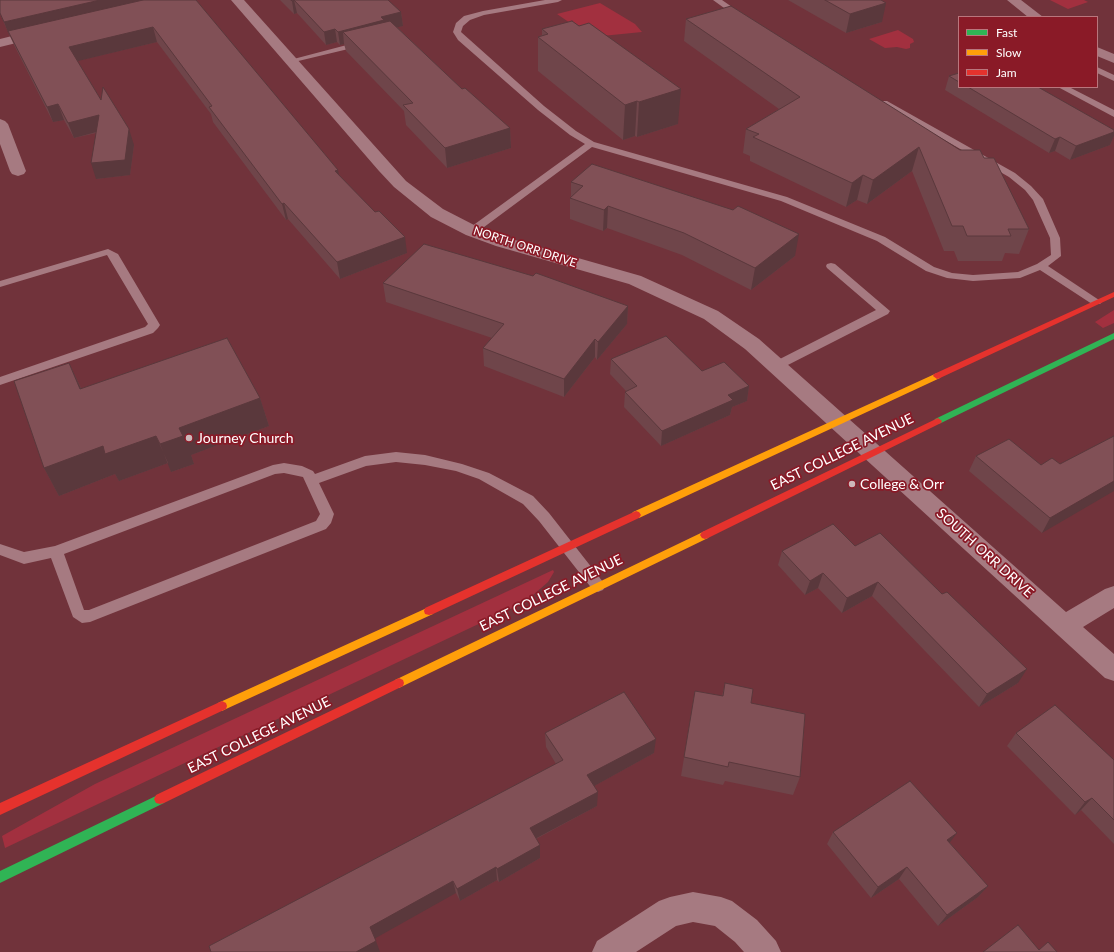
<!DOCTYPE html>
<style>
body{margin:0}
#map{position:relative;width:1114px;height:952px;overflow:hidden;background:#71333b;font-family:Lato,sans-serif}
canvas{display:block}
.legend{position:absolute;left:958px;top:16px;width:140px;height:72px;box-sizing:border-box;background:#8a1a27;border:1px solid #b9767d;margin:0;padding:5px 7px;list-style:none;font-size:12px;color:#fff}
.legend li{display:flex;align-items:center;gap:8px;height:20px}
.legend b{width:20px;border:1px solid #b9767d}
</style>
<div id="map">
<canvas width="1114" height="952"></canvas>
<ul class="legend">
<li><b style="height:5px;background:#30b455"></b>Fast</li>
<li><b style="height:5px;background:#ff9f0a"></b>Slow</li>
<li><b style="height:5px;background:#e5322d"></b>Jam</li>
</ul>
</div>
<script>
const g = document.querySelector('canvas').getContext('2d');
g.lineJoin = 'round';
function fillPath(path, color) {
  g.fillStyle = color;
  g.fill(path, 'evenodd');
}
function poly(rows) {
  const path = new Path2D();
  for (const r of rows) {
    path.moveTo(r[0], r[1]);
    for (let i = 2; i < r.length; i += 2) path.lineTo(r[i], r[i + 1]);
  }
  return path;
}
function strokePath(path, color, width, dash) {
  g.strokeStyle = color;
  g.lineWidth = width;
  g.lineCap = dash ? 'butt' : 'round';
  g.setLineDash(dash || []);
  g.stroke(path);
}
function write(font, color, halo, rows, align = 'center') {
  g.font = font + ' Lato,sans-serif';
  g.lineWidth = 3.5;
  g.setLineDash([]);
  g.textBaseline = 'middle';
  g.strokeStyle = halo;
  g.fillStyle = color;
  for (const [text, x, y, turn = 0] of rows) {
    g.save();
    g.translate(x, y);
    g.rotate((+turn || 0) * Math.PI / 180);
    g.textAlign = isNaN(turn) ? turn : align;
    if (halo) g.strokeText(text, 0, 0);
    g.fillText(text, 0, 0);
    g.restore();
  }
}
const green = poly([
 [1050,0,1084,0,1088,2,1068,9],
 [600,3,635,24,642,32,602,36,573,25,557,14],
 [898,30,913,39,914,42,910,44,910,48,906,49,897,47,885,48,869,39],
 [1114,310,1114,323,1103,328,1095,322],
 [553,570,554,572,548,582,525,602,5,848,2,836,95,784]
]);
const lane = poly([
 [545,0,562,0,558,2,484,15,470,20,463,26,461,32,544,106,576,131,594,142,787,197,885,237,934,267,952,273,973,275,1018,272,1037,264,1051,255,1050,238,1033,200,1025,190,1009,177,880,103,881,101,887,101,1015,173,1031,186,1043,199,1060,238,1061,256,1048,266,1102,302,1100,304,1092,304,1040,270,1020,278,973,281,947,278,926,271,877,241,781,201,592,147,476,233,468,233,467,231,468,229,585,144,570,135,538,110,458,40,453,32,456,23,464,16,483,11,545,0],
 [713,0,722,0,745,16,738,18,713,0],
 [362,41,366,43,365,45,290,63,286,61,362,41],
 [1097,67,1114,75,1114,81,1097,73,1097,67],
 [1058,87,1069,87,1114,110,1114,117,1058,87],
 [108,249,118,254,160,325,158,328,153,333,0,385,0,377,145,327,148,324,107,255,0,287,0,281,108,249],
 [831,263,835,264,890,311,888,314,780,369,772,369,770,366,772,363,876,310,827,268,826,266,827,264,831,263],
 [396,452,425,455,462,464,489,473,533,496,549,513,603,582,605,586,603,590,598,592,593,590,539,521,523,504,479,479,456,471,425,465,396,462,366,466,319,483,334,514,331,523,326,529,90,622,82,623,73,617,51,558,24,564,0,555,0,544,24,552,55,546,273,465,284,463,302,466,313,471,315,474,365,456,396,452],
 [284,473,303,477,320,514,316,521,89,610,84,610,64,554,275,474,284,473]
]);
const street = poly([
 [231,0,244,0,406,181,443,209,478,227,508,238,641,276,718,311,759,339,1066,612,1105,589,1114,586,1114,608,1083,627,1114,654,1114,681,1105,678,745,349,704,319,629,284,496,246,466,235,431,217,394,187,379,171,231,0],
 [1007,0,1021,0,1043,17,1028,17,1007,0],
 [40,29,45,30,47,33,45,36,0,47,0,39,40,29],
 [1097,47,1114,54,1114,63,1097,56,1097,47],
 [0,119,5,121,8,124,26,171,24,174,18,176,12,174,10,171,0,144,0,119],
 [693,892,721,897,732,901,757,920,776,941,781,952,744,952,735,942,715,926,693,922,676,926,636,952,592,952,597,941,659,901,670,897,693,892]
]);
const fast = poly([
 [1114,333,1114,339,941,423,938,424,934,421,935,419,1114,333],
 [160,794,164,795,166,799,164,803,0,883,0,871,160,794]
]);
const slow = poly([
 [937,373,941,376,940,378,639,518,633,518,631,515,633,512,937,373],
 [705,531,708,532,710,535,708,538,403,686,399,688,395,686,394,683,395,680,705,531],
 [429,607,433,608,434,611,433,614,226,709,222,711,218,709,217,706,218,703,429,607]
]);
const jam = poly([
 [1114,292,1114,297,940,378,937,379,933,376,934,374,1114,292],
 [938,418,942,421,941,423,708,538,705,539,702,538,700,535,702,532,938,418],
 [636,511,639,512,641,515,639,518,433,614,429,615,425,614,424,611,425,608,636,511],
 [399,678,403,680,404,683,403,686,164,803,160,804,156,803,154,799,156,795,399,678],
 [222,701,226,703,227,706,226,709,0,815,0,803,222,701]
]);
const wall = poly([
 [0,0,196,0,339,175,407,253,340,279,288,219,286,220,213,122,211,114,157,42,77,61,101,100,134,145,130,175,96,179,96,133,74,138,64,120,53,122,14,45,0,14],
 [280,0,388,0,401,12,403,26,397,27,462,89,510,128,511,148,447,168,406,125,404,111,346,51,344,44,340,45,337,42,326,45,297,13,294,14],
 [788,0,881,0,882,22,846,33],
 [686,19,960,150,984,158,1029,229,1019,254,1005,253,1002,261,958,261,954,251,944,251,912,171,867,204,857,200,846,207,750,161,750,156,743,153,746,129,779,109,684,41],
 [542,29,678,124,637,137,635,136,623,140,538,71,538,37,542,35],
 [959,73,959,87,1038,87,1114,130,1114,136,1110,145,1070,160,1055,151,1049,153,945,90,949,76],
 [571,182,795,256,751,290,682,255,607,228,603,231,570,219,570,198,571,196],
 [383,283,628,306,627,324,597,360,595,357,564,397,484,366,483,348,492,338,386,302],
 [611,359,702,371,749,386,747,401,732,407,730,415,661,446,624,407,625,392,626,391,610,374],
 [69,363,81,388,260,398,269,426,191,455,194,464,171,472,168,463,119,481,115,474,59,496,44,468],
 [1114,436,1042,533,969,471,976,456,1041,465,1060,464],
 [855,546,1018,683,979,707,872,596,842,613,818,588,805,595,778,565,782,551],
 [725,683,751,703,800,777,793,795,725,781,723,785,681,776,695,691,722,696],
 [545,733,654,753,594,786,597,806,536,839,540,858,499,882,497,880,460,901,456,893,211,952,556,764,546,747],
 [1016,733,1114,760,1114,844,1081,810,1075,815,1007,746],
 [833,832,950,843,988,886,978,897,938,926,899,879,871,898,827,844]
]);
const shadedWall = poly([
 [100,0,161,0,8,31,9,35,4,22],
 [294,0,297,13,294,14,292,1],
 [886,3,882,22,846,33,850,14],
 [401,12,403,26,385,30,343,32,344,44,340,45,338,32,381,17],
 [153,27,157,42,74,62,69,47],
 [335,29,337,42,326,45,324,32],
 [681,89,678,124,637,137,639,102],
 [637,101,635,136,623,140,625,105],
 [58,104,64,120,53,122,47,107],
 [99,115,104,130,74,138,68,123],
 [510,128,511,148,447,168,445,148],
 [129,129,134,145,130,175,96,179,91,163],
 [1114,132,1114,136,1110,145,1070,160,1076,146],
 [1060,137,1055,151,1049,153,1055,139],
 [919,147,912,171,867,204,873,180],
 [338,170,341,185,335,171],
 [863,175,857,200,846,207,852,183],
 [284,203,288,219,286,220,282,204],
 [608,206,607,228,603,231,604,210],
 [799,234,795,256,751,290,755,268],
 [405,237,407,253,340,279,337,262],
 [628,306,627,324,597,360,598,342],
 [595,339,595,357,564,397,564,379],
 [69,363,82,391,80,389],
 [749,386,747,401,732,407,730,415,661,446,662,431,728,395],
 [260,398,269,426,191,455,194,464,171,472,160,444,179,428],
 [156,436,168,463,119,481,115,474,59,496,44,468,103,446],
 [1114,481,1114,491,1042,533,1050,518],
 [823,573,818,588,805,595,810,581],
 [878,582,872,596,842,613,847,598],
 [1027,669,1018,683,979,707,987,694],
 [656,739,654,753,587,790,587,775],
 [598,792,597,806,531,841,530,828],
 [1092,798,1081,810,1075,815,1085,802],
 [957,833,948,845,947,840],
 [540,845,540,858,499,882,497,869],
 [496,867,497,880,460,901,457,889],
 [907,867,899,879,871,898,878,887],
 [453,881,456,893,374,939,370,927],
 [988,886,978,897,938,926,947,915],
 [376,941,380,952,356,952]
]);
const building = poly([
 [0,0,100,0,4,22,0,13,0,0],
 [143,0,196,0,338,170,335,171,375,212,379,211,405,237,337,262,284,203,282,204,209,107,212,106,153,27,69,47,101,100,103,87,129,129,125,160,91,163,99,115,68,123,58,104,47,107,8,31,143,0],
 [291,0,388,0,401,12,381,17,384,20,338,32,335,29,324,32,294,0,292,1,291,0],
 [825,0,881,0,886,3,850,14,825,0],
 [731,6,960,150,980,150,984,158,994,158,1029,229,1008,229,1011,236,967,236,963,226,952,226,919,147,873,180,863,175,852,183,753,137,759,134,746,129,800,97,686,19,731,6],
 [390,21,462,89,465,88,510,128,445,148,403,105,413,103,343,32,390,21],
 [572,21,579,26,589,23,681,89,639,102,637,101,625,105,538,37,548,34,542,29,572,21],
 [959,73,959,82,949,76,959,73],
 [968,87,1038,87,1114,130,1114,132,1076,146,1060,137,1055,139,968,87],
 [592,164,733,210,738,206,799,234,755,268,684,233,608,206,604,210,570,198,583,186,571,182,592,164],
 [424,244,533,276,536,273,628,306,598,342,595,339,564,379,483,348,504,324,383,283,424,244],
 [666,336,702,371,724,362,749,386,728,395,733,400,662,431,625,392,637,386,611,359,666,336],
 [227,338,260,398,179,428,183,436,160,444,156,436,105,454,103,446,44,468,14,381,69,363,80,389,227,338],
 [1114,436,1114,481,1050,518,976,456,1009,439,1041,465,1052,458,1060,464,1114,436],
 [833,524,855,546,880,533,942,594,947,592,1027,669,987,694,878,582,847,598,823,573,810,581,782,551,833,524],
 [725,683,753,689,751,703,805,714,800,777,729,762,728,767,684,757,695,691,723,696,725,683],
 [624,692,656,739,587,775,598,792,530,828,540,845,497,869,496,867,457,889,453,881,370,927,376,941,356,952,211,952,209,946,563,760,545,733,624,692],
 [1055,705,1114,760,1114,820,1092,798,1085,802,1016,733,1055,705],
 [910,781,957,833,947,840,988,886,947,915,907,867,878,887,833,832,910,781],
 [1018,925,1039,950,1048,942,1057,952,983,952,1018,925]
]);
const markers = [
 [189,438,4,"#cdb8ba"],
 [852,484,4,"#cdb8ba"]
];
const farStreetnames = [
 ["NORTH ORR DRIVE",525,247,18]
];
const poiNames = [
 ["Journey Church",197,438],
 ["College & Orr",860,484]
];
const streetNames = [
 ["EAST COLLEGE AVENUE",842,452,-26],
 ["SOUTH ORR DRIVE",985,553,42],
 ["EAST COLLEGE AVENUE",551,593,-26],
 ["EAST COLLEGE AVENUE",259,735,-26]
];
fillPath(green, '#a2303f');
fillPath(lane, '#a67a81');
fillPath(street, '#a67a81');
fillPath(fast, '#30b455');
fillPath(slow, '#ff9f0a');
fillPath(jam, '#e5322d');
fillPath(wall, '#6f454a');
fillPath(shadedWall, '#5a383c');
fillPath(building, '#815056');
strokePath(building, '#5a383c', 1);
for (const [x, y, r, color] of markers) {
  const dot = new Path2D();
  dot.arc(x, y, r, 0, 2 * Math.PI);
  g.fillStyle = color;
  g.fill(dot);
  strokePath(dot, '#8a1a27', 1.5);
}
write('12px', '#fff', '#8a1a27', farStreetnames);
write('14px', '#fff', '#8a1a27', poiNames, 'left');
write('14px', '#fff', '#8a1a27', streetNames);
</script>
